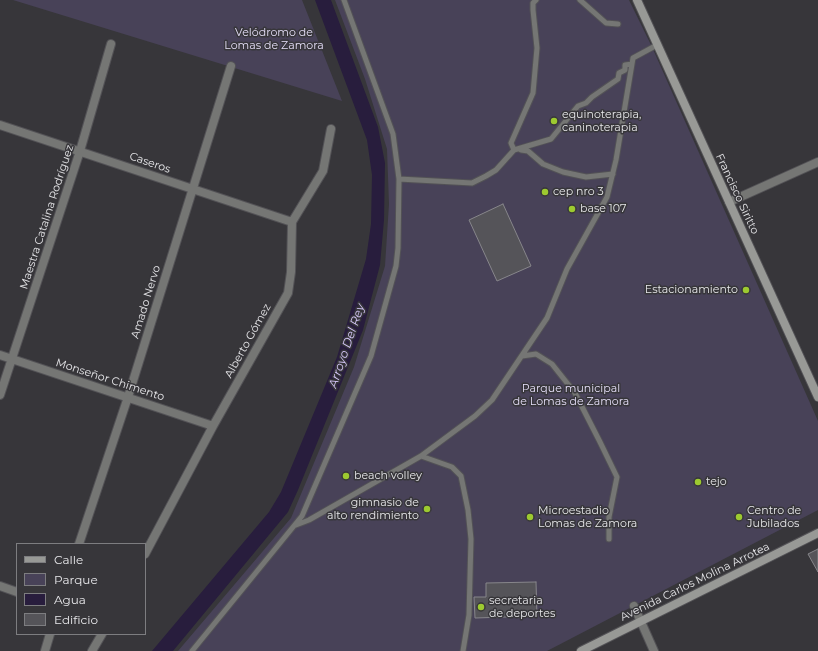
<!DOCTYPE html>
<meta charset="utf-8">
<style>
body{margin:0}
#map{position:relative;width:818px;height:651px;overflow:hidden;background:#37363a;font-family:Montserrat,sans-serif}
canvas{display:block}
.legend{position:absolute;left:16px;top:543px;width:130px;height:92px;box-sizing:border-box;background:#37363a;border:1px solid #7d7d80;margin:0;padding:5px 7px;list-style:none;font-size:12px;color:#e7e7ea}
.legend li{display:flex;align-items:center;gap:8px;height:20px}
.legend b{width:20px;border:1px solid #7d7d80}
</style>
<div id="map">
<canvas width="818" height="651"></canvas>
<ul class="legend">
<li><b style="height:5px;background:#989996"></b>Calle</li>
<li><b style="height:11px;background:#484258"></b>Parque</li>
<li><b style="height:11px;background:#281d3d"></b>Agua</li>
<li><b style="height:11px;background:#555459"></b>Edificio</li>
</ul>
</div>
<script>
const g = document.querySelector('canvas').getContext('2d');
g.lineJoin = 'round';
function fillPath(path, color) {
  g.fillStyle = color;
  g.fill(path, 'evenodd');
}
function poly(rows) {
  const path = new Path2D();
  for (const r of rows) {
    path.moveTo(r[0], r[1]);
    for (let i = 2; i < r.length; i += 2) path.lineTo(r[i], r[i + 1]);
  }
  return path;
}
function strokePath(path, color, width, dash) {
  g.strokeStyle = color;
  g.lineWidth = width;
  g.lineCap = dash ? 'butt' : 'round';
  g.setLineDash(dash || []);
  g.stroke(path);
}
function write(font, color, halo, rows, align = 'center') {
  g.font = font + ' Montserrat,sans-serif';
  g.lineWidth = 3;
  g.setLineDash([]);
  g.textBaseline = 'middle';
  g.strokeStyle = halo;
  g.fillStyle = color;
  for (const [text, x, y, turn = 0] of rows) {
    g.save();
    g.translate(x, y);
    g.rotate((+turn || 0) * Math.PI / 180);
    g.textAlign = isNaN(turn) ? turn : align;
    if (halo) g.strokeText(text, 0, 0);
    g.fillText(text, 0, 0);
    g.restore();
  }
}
const green = poly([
 [13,0,302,0,342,101],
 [335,0,629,0,652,47,818,421,818,510,547,651,178,651,291,518,354,367,385,266,389,204,387,149,365,79]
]);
const water = poly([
 [315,0,331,0,378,127,385,163,384,220,380,265,363,330,298,490,288,512,173,651,152,651,269,512,281,492,337,357,366,259,371,224,372,175,367,140]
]);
const building = poly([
 [503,204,531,266,497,281,469,220,503,204],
 [818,549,818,572,808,554,818,549],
 [536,582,537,616,475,618,474,597,486,597,486,583,536,582]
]);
const lane = poly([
 [580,0,606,23,618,24],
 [514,150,511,143,533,93,537,48,533,10,533,3,536,0],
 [521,150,528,151,543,164,563,172,586,177,613,174],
 [399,179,472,183,486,176,496,170,514,150,551,139,578,106,586,103,592,97,618,79,619,73,625,70,625,65,632,64],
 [522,356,536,354,552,364,575,393,600,442,617,477,609,517,609,539],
 [421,456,475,416,492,400,547,318,567,269,607,197,616,160,633,58,657,45],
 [296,525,309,520,421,456,452,467,461,476,468,510,471,539,469,615,463,651],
 [192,651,302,516,371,356,396,266,398,248,399,179,393,134,344,0]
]);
const street = poly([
 [0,125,292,222],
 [729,202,818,162],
 [0,355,213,426],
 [0,395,80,151,111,44],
 [79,544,128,397,231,66],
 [145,554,213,426,288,293,291,272,292,222,323,171,331,129],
 [0,586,17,592],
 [634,606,654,651],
 [45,651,50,634],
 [92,651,102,634]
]);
const secondary = poly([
 [637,0,818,397],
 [581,651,818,533]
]);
const markers = [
 [554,121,4,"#9dca30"],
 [545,192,4,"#9dca30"],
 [572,209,4,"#9dca30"],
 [746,290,4,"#9dca30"],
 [346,476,4,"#9dca30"],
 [698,482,4,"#9dca30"],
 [427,509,4,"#9dca30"],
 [530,517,4,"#9dca30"],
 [739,517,4,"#9dca30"],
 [481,607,4,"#9dca30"]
];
const parkNames = [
 ["Velódromo de",274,33],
 ["Lomas de Zamora",274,46],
 ["Parque municipal",571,389],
 ["de Lomas de Zamora",571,402]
];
const poiNames = [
 ["equinoterapia,",562,115],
 ["caninoterapia",562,128],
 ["cep nro 3",553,192],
 ["base 107",580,209],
 ["Estacionamiento",738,290,"right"],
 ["beach volley",354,476],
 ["tejo",706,482],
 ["gimnasio de",419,503,"right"],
 ["alto rendimiento",419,516,"right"],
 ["Microestadio",538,511],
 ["Lomas de Zamora",538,524],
 ["Centro de",747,511],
 ["Jubilados",747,524],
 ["secretaria",489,601],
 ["de deportes",489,614]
];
const streetNames = [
 ["Caseros",150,163,19],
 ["Francisco Siritto",737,194,65],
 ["Maestra Catalina Rodríguez",47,217,-72],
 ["Amado Nervo",146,302,-73],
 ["Alberto Gómez",248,341,-61],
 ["Monseñor Chimento",110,380,18],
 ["Avenida Carlos Molina Arrotea",695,582,-26]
];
const waterNames = [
 ["Arroyo Del Rey",347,346,-71]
];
fillPath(green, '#484258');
fillPath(water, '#281d3d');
fillPath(building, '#555459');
strokePath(building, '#87868b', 1);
strokePath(lane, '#535256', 7);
strokePath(street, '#535256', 10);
strokePath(secondary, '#535256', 10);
strokePath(lane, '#757674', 5);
strokePath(street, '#757674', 8);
strokePath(secondary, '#989996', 8);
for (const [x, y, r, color] of markers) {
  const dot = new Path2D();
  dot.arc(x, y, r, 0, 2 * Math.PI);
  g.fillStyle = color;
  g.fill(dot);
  strokePath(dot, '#37363a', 1.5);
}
write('11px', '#e5def8', '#37363a', parkNames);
write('11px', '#e7e7ea', '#37363a', poiNames, 'left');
write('11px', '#e7e7ea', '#37363a', streetNames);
write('italic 12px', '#d7c8fc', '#37363a', waterNames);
</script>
